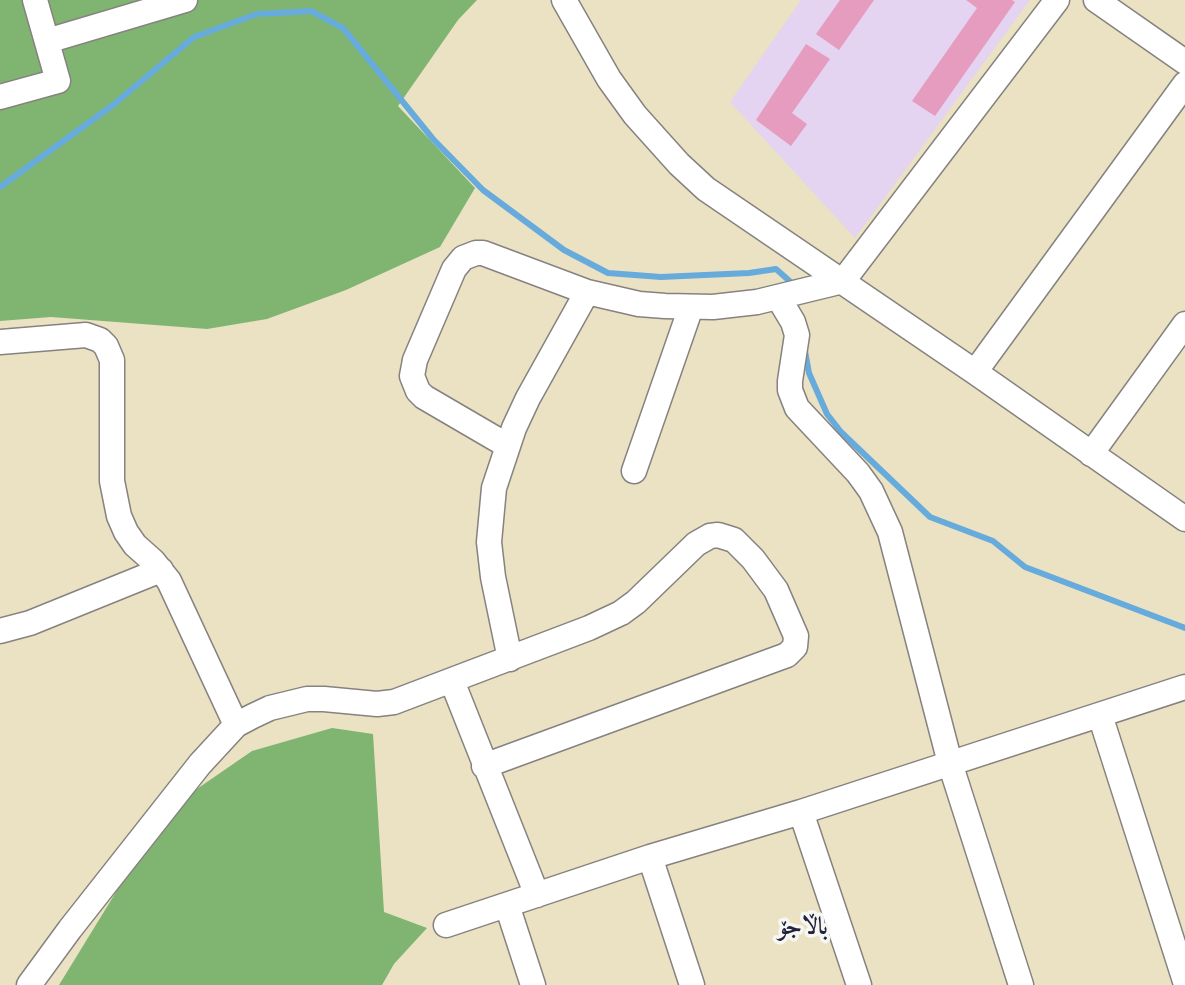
<!DOCTYPE html>
<meta charset="utf-8">
<style>
body{margin:0}
canvas{display:block;background:#eae2c3}
</style>
<canvas width="1185" height="985"></canvas>
<script>
const g = document.querySelector('canvas').getContext('2d');
g.lineJoin = 'round';
function fillPath(path, color) {
  g.fillStyle = color;
  g.fill(path, 'evenodd');
}
function poly(rows) {
  const path = new Path2D();
  for (const r of rows) {
    path.moveTo(r[0], r[1]);
    for (let i = 2; i < r.length; i += 2) path.lineTo(r[i], r[i + 1]);
  }
  return path;
}
function strokePath(path, color, width, dash) {
  g.strokeStyle = color;
  g.lineWidth = width;
  g.lineCap = dash ? 'butt' : 'round';
  g.setLineDash(dash || []);
  g.stroke(path);
}
function write(font, color, halo, rows, align = 'center') {
  g.font = font + ' "Libre Caslon Text",Amiri,serif';
  g.lineWidth = 7;
  g.setLineDash([]);
  g.textBaseline = 'middle';
  g.strokeStyle = halo;
  g.fillStyle = color;
  for (const [text, x, y, turn = 0] of rows) {
    g.save();
    g.translate(x, y);
    g.rotate((+turn || 0) * Math.PI / 180);
    g.textAlign = isNaN(turn) ? turn : align;
    if (halo) g.strokeText(text, 0, 0);
    g.fillText(text, 0, 0);
    g.restore();
  }
}
const built = poly([
 [801,0,1030,0,855,238,730,102]
]);
const forest = poly([
 [0,0,477,0,458,20,398,106,475,188,440,247,346,290,267,319,207,329,51,317,0,321],
 [332,728,373,734,384,912,427,928,394,964,382,985,59,985,121,884,191,793,252,751]
]);
const stream = poly([
 [0,187,113,105,194,37,257,14,311,11,343,28,433,139,483,190,564,250,608,273,661,277,749,273,776,269,794,285],
 [805,351,809,373,827,414,841,432,930,517,993,541,1025,567,1185,628]
]);
const building = poly([
 [840,0,874,0,839,50,816,34],
 [966,0,1012,0,1015,2,935,116,912,101,977,8],
 [806,44,830,59,792,113,807,124,791,146,756,120]
]);
const minor = poly([
 [564,0,609,79,635,115,679,164,706,189,975,372,1185,519],
 [1096,0,1185,62],
 [47,41,185,0],
 [0,97,58,81,35,0],
 [778,297,793,322,797,335,790,381,790,390,797,408,858,473,871,491,890,532,950,763,1021,985],
 [0,342,86,335,100,340,106,346,112,360,112,481,119,516,126,532,135,545,153,561,169,581,236,725],
 [975,372,1185,84],
 [508,446,424,397,418,391,412,376,415,360,454,269,463,258,476,253,483,253,587,292,639,304,665,306,713,307,757,302,843,281,1057,0],
 [1091,454,1185,324],
 [634,471,691,307],
 [0,631,30,623,161,570],
 [510,659,493,577,489,542,494,488,514,428,528,398,587,292],
 [452,681,537,895],
 [1100,715,1185,981],
 [801,812,859,985],
 [650,857,692,985],
 [507,905,533,985],
 [446,925,650,857,801,812,1185,687],
 [29,985,70,929,200,764,236,725,253,716,270,708,307,699,324,699,377,704,394,702,589,628,621,613,636,602,696,544,710,536,718,535,734,540,753,559,776,590,796,636,795,647,787,655,484,766]
]);
const quarterNames = [
 ["باڵاجۆ",803,927]
];
fillPath(built, '#e4d3f1');
fillPath(forest, '#80b571');
strokePath(stream, '#66abdc', 6);
fillPath(building, '#e69cbe');
strokePath(minor, '#86827f', 27);
strokePath(minor, '#fff', 24);
write('bold 24px', '#22223b', '#f6f6f2', quarterNames);
</script>
